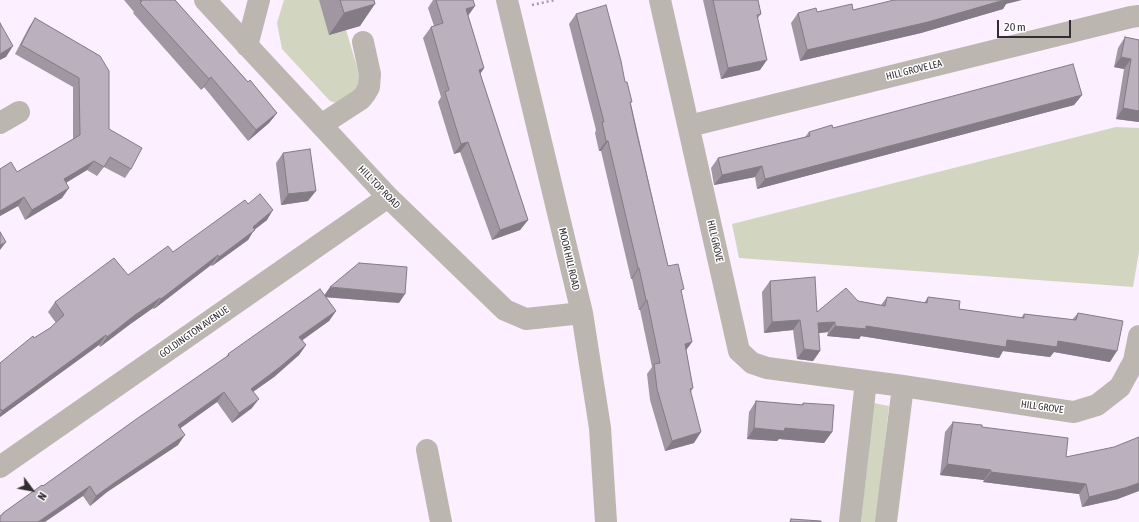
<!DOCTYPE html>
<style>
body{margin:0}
#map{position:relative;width:1139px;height:522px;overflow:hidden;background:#fcefff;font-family:"Asap Condensed",sans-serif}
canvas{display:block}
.north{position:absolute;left:12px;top:470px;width:40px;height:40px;-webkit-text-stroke:3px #fff;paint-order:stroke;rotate:122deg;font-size:11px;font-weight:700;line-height:16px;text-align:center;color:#322d33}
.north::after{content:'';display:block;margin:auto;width:14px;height:18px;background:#322d33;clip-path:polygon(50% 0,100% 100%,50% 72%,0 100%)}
.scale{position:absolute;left:997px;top:20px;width:74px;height:18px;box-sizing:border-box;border:2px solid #322d33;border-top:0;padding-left:5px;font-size:12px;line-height:14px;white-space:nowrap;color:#322d33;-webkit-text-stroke:3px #fff;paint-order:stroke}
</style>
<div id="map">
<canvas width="1139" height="522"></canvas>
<div class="north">N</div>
<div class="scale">20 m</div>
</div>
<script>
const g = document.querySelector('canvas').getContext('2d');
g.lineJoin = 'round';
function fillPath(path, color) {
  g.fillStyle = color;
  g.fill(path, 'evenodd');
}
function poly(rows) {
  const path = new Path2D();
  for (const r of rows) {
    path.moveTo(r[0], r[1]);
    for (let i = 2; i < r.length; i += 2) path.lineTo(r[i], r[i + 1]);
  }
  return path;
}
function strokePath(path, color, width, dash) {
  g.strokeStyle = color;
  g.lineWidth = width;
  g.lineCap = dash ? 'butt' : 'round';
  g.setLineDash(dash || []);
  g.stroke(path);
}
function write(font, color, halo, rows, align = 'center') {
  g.font = font + ' "Asap Condensed",sans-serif';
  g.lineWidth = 3;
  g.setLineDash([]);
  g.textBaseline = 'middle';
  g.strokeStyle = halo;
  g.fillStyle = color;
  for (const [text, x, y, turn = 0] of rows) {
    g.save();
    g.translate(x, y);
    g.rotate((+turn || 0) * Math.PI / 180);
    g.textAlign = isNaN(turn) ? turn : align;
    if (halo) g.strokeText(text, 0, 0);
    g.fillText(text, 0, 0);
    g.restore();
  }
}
const green = poly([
 [284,0,344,0,346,30,361,80,360,88,339,104,330,101,282,49,277,23],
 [1116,127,1139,128,1139,252,1133,287,739,258,732,224],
 [874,403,889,406,876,522,861,522]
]);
const path = poly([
 [532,5,555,0]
]);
const minor = poly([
 [205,0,388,197,505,310,526,319,582,313],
 [507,0,582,313,600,428,606,522],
 [660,0,739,351,752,363,767,368,903,386,1074,412,1097,405,1120,387,1134,361,1139,336],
 [247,46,259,0],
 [0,123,19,112],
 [321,125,361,99,365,94,369,87,370,74,363,42],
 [689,126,1131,17,1139,16],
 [427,450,441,522],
 [0,467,388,197],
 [850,522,866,381],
 [886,522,903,386]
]);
const wall = poly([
 [124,0,175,0,248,82,277,113,269,123,248,141,204,87,201,90,133,13,134,12],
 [319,0,374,0,360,26,329,35],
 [433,0,473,0,468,15,484,68,480,74,528,220,520,230,492,240,460,152,454,154,438,102,441,97,423,38,431,27,434,26,428,8],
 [703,0,758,0,761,14,758,18,760,70,721,79],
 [1006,4,1003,9,921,33,800,61,791,23,798,13],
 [576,14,625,82,631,104,668,266,681,293,692,342,686,350,693,388,691,392,694,443,665,451,650,400,647,374,652,367,640,310,639,310,632,279,631,279,601,151,599,151,595,133,596,130,569,24],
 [35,18,100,56,109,129,131,169,125,178,104,167,97,176,87,170,66,183,62,198,25,220,18,206,0,216,0,169,17,172,73,139,73,87,15,54,29,27],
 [1125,37,1139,40,1139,122,1116,119,1124,69,1114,67,1118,48],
 [1082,95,1074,105,757,189,755,177,714,185,711,168,718,158,805,137,809,132],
 [283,153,308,201,281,205,276,163],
 [248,204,267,220,254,230,248,240,212,266,211,265,154,309,153,308,129,325,100,347,99,345,0,417,0,363,34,338,50,328,56,323,48,312,55,302,128,275,173,252],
 [770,281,817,312,858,301,881,305,887,297,924,303,928,297,959,309,1021,318,1024,314,1072,320,1078,313,1110,362,1054,352,1050,357,1003,351,999,358,861,336,859,339,827,336,828,332,819,333,820,351,813,361,797,359,793,330,764,333,762,292],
 [324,295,399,303,326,297,336,311,329,321,302,340,306,345,299,355,274,377,253,392,252,408,232,423,217,402,180,428,178,445,107,492,90,506,83,496,0,516,3,513,43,486,226,357,228,354],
 [756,401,802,405,803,403,832,432,824,443,779,439,777,441,747,439,749,412],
 [953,422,982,427,1066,457,1118,499,1082,507,1079,494,983,482,984,480,940,475,945,432]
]);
const shadedWall = poly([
 [1004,0,1022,0,1006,4,1003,9,921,33,800,61,807,50],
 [375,4,360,26,329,35,344,13],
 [475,6,468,16,466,9],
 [13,46,6,57,0,60,0,54],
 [1121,57,1131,59,1124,69,1114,67],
 [767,60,760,70,721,79,728,68],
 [484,68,477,79,479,70],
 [211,77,204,87,201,90,209,79],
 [1082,95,1074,105,757,189,765,179],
 [1123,108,1139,111,1139,122,1116,119],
 [277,113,269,123,248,141,256,130],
 [606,141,608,141,601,151,599,151],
 [468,142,460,152,454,154,461,144],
 [94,161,87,170,57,188,64,179],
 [762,166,755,177,714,185,722,175],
 [69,188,62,198,25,220,32,210],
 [316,191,308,201,281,205,288,194],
 [24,197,18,206,0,216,0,211],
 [273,210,267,220,254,230,248,240,212,266,219,257,253,227],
 [528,220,520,230,492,240,500,230],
 [6,242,0,250,0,245],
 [218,255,211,265,154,309,161,299],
 [638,268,639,268,632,279,631,279],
 [330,287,405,294,399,303,323,297],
 [160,298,153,308,129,325,100,347,107,337,135,315],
 [646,300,647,300,640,310,639,310],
 [336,311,329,321,293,347,299,337],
 [800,320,793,330,764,333,772,322],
 [835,322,828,332,811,334,818,323],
 [835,326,866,326,1007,340,1058,341,1117,351,1110,362,1054,352,1050,357,1003,351,999,358,861,336,859,339,827,336],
 [106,335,99,345,0,417,0,414,2,411],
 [692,342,684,353,685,344],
 [306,345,299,355,274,377,244,398,251,389],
 [804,349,820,351,813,361,797,359],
 [224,392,217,402,171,435,178,425],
 [259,399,252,408,232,423,239,413],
 [754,428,785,428,832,432,824,443,779,439,777,441,747,439],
 [701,432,694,443,665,451,672,441],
 [185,435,178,445,107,492,90,506,96,496,114,483],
 [947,464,991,470,984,480,940,475],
 [991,472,1086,484,1079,494,983,482],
 [1139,483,1139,491,1118,499,1082,507,1089,497],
 [90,486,83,496,45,522,38,522]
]);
const building = poly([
 [140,0,175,0,248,82,250,80,277,113,256,130,211,77,209,79,140,3,142,1,140,0],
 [340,0,374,0,375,4,344,13,340,0],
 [436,0,473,0,475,6,466,9,484,68,479,70,528,220,500,230,468,142,461,144,445,92,449,90,431,27,443,23,436,0],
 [713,0,758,0,761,14,757,15,767,60,728,68,713,0],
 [894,0,1004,0,928,22,807,50,798,13,816,8,817,12,852,4,853,10,894,0],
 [606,5,621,61,625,82,627,82,632,102,630,102,637,134,668,266,678,264,684,289,681,290,692,342,685,344,693,388,690,389,701,432,672,441,657,389,654,364,660,363,647,300,646,300,639,268,638,268,608,141,606,141,602,122,604,122,576,14,606,5],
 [35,18,100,56,109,71,109,129,142,148,131,169,110,157,104,167,94,161,64,179,69,188,32,210,24,197,0,211,0,169,11,162,17,172,80,135,79,78,21,45,35,18],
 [0,23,13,46,0,54,0,23],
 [1125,37,1139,40,1139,111,1123,108,1131,59,1121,57,1125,37],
 [1073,64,1082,95,765,179,762,166,722,175,718,158,810,136,809,132,832,125,833,128,1073,64],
 [310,149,316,191,288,194,283,153,310,149],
 [260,194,273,210,253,227,255,230,219,257,218,255,161,299,160,298,135,315,107,337,106,335,2,411,1,409,0,410,0,363,33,336,34,338,50,328,64,315,55,302,114,258,128,275,168,246,173,252,245,200,248,204,260,194],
 [0,232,6,242,0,245,0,232],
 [359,263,407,267,405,294,330,287,359,263],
 [815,277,817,312,846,288,858,301,885,306,887,297,927,303,928,297,960,301,959,309,1024,318,1024,314,1076,320,1078,313,1123,321,1117,351,1058,341,1057,347,1007,340,1006,347,866,326,866,329,835,326,835,322,818,323,820,351,804,349,800,320,772,322,770,281,815,277],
 [320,289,336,311,299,337,306,345,280,367,251,389,259,399,239,413,224,392,178,425,185,435,114,483,96,496,90,486,38,522,0,522,0,516,3,514,3,513,42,485,43,486,135,420,229,355,228,354,320,289],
 [756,401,803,405,803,403,834,405,832,432,785,428,784,431,754,428,756,401],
 [953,422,982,425,982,427,1068,438,1066,457,1114,447,1139,437,1139,483,1125,488,1089,497,1086,484,991,472,991,470,947,464,953,422],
 [791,519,821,521,821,522,790,522,791,519]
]);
const streetNames = [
 ["HILL GROVE LEA",914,70,-14],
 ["HILL TOP ROAD",379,187,46],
 ["HILL GROVE",715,241,77],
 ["MOOR HILL ROAD",569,259,77],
 ["GOLDINGTON AVENUE",194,332,-35],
 ["HILL GROVE",1042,407,8]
];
fillPath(green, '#d2d5c0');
strokePath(path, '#a59ca7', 2.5, [2, 3]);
strokePath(minor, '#bbb7b0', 22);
fillPath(wall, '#a197a3');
fillPath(shadedWall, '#837b85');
fillPath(building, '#bbb0be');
strokePath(building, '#837b85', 1);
write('10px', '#322d33', '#fff', streetNames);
</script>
